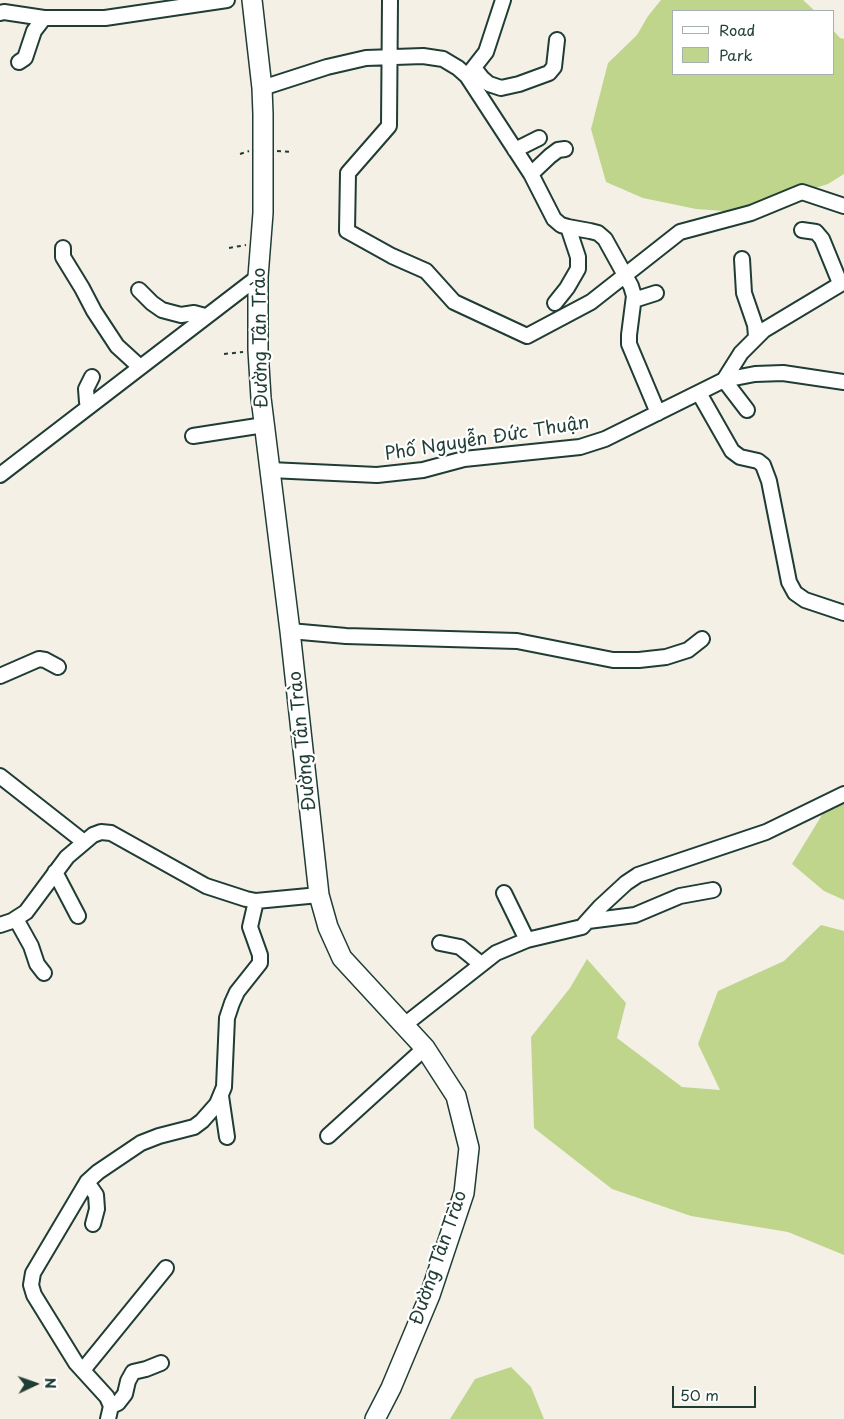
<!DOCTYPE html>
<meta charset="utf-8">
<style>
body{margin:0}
#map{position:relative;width:844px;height:1419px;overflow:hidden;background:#f4f0e6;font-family:"Playpen Sans",sans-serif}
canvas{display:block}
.legend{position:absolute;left:672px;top:10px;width:162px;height:65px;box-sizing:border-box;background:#fff;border:1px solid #a5b1ae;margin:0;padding:6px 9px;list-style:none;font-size:15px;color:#1f3d34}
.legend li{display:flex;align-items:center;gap:10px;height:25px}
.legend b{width:25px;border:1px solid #a5b1ae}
.north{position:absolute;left:10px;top:1359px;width:50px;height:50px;-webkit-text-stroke:4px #fff;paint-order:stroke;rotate:87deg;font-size:14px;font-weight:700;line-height:20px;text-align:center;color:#1f3d34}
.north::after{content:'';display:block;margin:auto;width:18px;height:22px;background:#1f3d34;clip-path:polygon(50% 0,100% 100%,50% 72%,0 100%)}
.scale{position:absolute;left:672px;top:1386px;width:84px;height:22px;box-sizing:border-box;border:2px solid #1f3d34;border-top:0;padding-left:6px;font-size:15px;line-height:18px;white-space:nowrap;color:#1f3d34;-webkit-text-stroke:4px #fff;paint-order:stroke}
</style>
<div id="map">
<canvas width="844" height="1419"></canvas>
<ul class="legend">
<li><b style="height:6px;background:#fff"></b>Road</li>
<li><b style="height:14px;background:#bfd58b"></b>Park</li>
</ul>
<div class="north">N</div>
<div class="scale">50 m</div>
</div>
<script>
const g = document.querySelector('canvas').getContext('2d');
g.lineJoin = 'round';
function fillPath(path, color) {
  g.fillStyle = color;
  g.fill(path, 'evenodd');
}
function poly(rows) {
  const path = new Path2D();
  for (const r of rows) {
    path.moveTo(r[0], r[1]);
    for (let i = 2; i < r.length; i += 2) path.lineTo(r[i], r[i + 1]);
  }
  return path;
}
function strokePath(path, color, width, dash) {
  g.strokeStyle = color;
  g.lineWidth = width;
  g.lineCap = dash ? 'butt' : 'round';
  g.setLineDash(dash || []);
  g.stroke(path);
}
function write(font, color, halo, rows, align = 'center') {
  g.font = font + ' "Playpen Sans",sans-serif';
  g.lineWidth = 4.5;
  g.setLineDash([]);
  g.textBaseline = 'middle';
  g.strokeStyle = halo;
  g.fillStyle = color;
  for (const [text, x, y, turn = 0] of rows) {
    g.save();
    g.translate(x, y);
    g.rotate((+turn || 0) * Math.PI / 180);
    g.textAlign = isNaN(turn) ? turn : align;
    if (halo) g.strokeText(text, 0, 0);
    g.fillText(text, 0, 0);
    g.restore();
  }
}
const green = poly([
 [661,0,803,0,815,11,673,11,673,74,833,74,833,30,840,38,844,39,844,174,828,184,802,192,751,213,696,209,643,198,606,182,591,129,608,63,637,35,648,16],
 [844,800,844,900,824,891,792,864,828,805],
 [821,925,844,931,844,1255,788,1232,691,1216,612,1189,534,1128,531,1037,570,988,587,959,626,1003,617,1038,682,1087,720,1090,698,1044,718,991,784,961],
 [511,1367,531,1387,544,1419,450,1419,475,1379]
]);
const path = poly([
 [277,151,292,152],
 [240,154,249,151],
 [229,248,246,245],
 [224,354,243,352]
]);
const minor = poly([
 [390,0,389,126,348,173,347,231,392,256,426,271,454,302,527,336,591,302,680,232,751,213,802,192,844,206],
 [0,13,4,12,44,18,105,18,227,0],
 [19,62,25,58,34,31,44,18],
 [475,69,482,78,489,84,501,88,519,84,549,73,554,67,557,40],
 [468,75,486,52,503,0],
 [262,88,327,67,366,58,423,56,443,59,458,68,467,76,531,174,554,219,561,225,568,227,590,231,598,233,605,239,631,286,634,296,629,335,629,344,658,413],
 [515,150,539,138],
 [531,174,550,156,558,150,565,149],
 [802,230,816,232,822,239,840,283],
 [63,248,63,257,82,288,94,311,117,346,140,367],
 [742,259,744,293,755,325,756,336],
 [139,290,152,303,162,310,181,315,194,313,205,316],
 [634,300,656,293],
 [555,303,567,288,578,269,578,257,568,227],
 [699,393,732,451,740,457,758,461,763,465,769,481,789,582,795,593,805,600,844,613],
 [89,406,87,402,86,389,92,377],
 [747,410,724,380,741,353,764,330,844,282],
 [193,436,264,425],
 [270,470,377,475,423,470,464,459,580,447,605,439,724,380,755,374,783,373,844,382],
 [0,475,258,277],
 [290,631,346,636,517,641,613,660,639,660,666,657,688,650,702,639],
 [0,676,39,659,45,660,58,667],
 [0,776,84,842],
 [55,872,78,916],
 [504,893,527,940],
 [16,919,31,946,37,964,44,973],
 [588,921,635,915,680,896,713,890],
 [0,925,12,921,26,912,67,857,93,835,101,832,111,833,206,886,246,899,256,901,319,895],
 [440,943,460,947,481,964],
 [403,1026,496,953,527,940,582,927,600,907,626,883,638,875,766,832,844,794],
 [221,1096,227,1137],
 [328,1136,425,1048],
 [87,1182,96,1195,97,1209,93,1224],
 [83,1370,166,1268],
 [111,1406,118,1403,125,1394,128,1381,133,1372,146,1369,161,1363],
 [108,1419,111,1406,107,1397,76,1363,34,1295,31,1285,33,1273,87,1182,98,1172,141,1143,159,1136,194,1127,202,1121,217,1104,224,1087,227,1018,232,1003,237,992,260,963,260,955,250,927,256,901]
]);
const highway = poly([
 [252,0,262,88,263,114,263,213,258,277,258,350,261,398,290,631,319,895,328,927,342,958,425,1048,456,1096,469,1148,464,1193,430,1295,391,1388,375,1419]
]);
const streetNames = [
 ["Đường Tân Trào",261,338,-91],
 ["Phố Nguyễn Đức Thuận",487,439,-9],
 ["Đường Tân Trào",303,741,-96],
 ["Đường Tân Trào",439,1258,-71]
];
fillPath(green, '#bfd58b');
strokePath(minor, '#1f3d34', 18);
strokePath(highway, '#1f3d34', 22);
strokePath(path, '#1f3d34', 2, [4, 4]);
strokePath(minor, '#fff', 14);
strokePath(highway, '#fff', 19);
write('18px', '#1f3d34', '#fff', streetNames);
</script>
